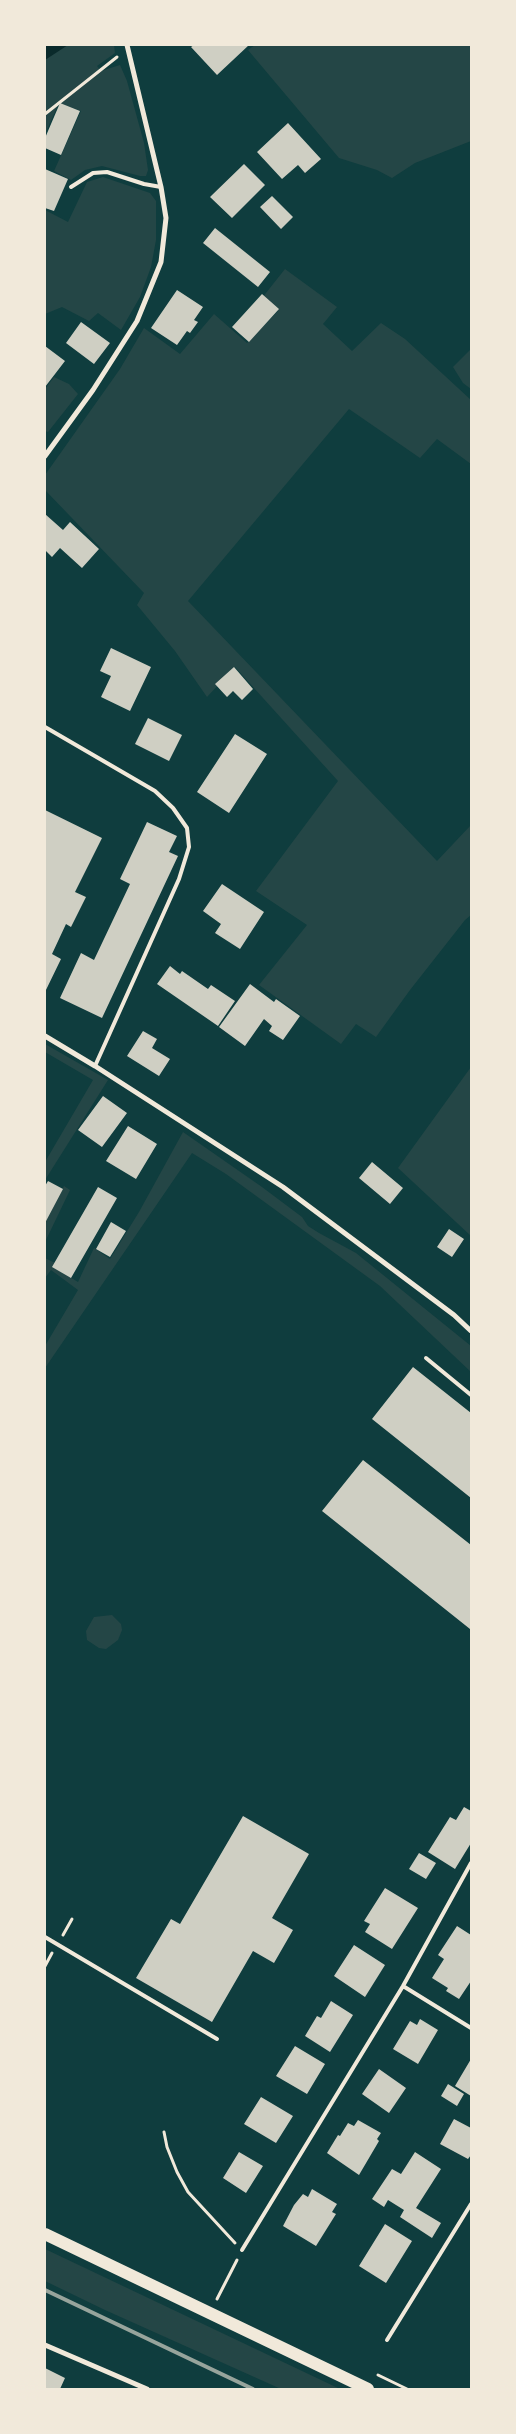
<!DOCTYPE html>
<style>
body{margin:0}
#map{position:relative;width:516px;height:2434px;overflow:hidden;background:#0f3d3e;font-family:Inter,sans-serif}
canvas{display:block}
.frame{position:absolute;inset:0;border:46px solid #f1e9da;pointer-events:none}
</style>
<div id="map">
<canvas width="516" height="2434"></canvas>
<div class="frame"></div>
</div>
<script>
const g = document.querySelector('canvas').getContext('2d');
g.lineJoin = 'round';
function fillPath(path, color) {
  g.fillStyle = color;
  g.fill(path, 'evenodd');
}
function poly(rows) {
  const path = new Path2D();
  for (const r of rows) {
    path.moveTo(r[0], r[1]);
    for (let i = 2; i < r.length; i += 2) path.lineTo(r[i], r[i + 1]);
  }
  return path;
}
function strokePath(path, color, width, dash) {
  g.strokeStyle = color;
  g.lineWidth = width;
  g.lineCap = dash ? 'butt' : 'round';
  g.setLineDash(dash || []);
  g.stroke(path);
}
const green = poly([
 [64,45,114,45,115,53,97,66,101,71,120,65,127,81,144,143,148,170,146,176,140,176,102,166,85,170,71,180,54,171,81,111,59,103,45,134,45,59],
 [255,45,471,45,471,141,415,163,392,178,377,170,339,158,248,50],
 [103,177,150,193,156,201,156,240,151,267,140,297,121,330,98,313,89,321,62,307,45,314,45,210,68,222,87,182],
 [285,269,337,307,323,324,352,351,381,323,405,339,471,400,471,464,437,439,420,458,349,409,188,601,437,861,471,825,471,915,465,920,410,990,376,1037,356,1024,341,1044,259,985,307,925,256,891,338,781,235,667,207,697,175,651,137,605,144,593,45,490,45,475,120,369,144,328,180,354,214,314,247,343,278,311,262,298],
 [471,349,471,389,463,383,453,367],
 [54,377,69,384,78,394,48,432,45,431,45,389],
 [45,1044,108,1080,45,1180,45,1162,93,1080,45,1052],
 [471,1067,471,1236,398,1168],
 [183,1132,262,1187,302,1217,308,1226,319,1233,356,1253,471,1346,471,1372,380,1286,226,1174,192,1153,45,1368,45,1346,78,1290,51,1270,45,1278,45,1258,55,1263,55,1268,78,1282,94,1248,110,1259,139,1212],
 [64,1186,70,1190,45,1242,45,1221],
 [112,1615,121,1624,122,1630,118,1640,106,1649,99,1648,87,1640,86,1631,94,1617],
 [45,2249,340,2389,281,2389,105,2310,45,2281]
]);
const water = poly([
 [45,45,68,45,45,60]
]);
const building = poly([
 [194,45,249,45,217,75,191,47],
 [60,103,80,111,61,155,45,148,45,138],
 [288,123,321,159,305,173,298,165,282,179,257,152],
 [244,164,265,185,232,218,210,197],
 [45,169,68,179,54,211,45,208],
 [272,196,293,217,281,229,260,207],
 [215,228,270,272,258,287,203,243],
 [177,290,203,307,194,320,198,322,190,333,187,331,177,345,151,328],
 [262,294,279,309,249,342,232,327],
 [81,322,110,343,94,364,66,343],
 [45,346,65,361,45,387],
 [45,514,63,530,70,522,99,549,82,568,60,548,52,557,45,550],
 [111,648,151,667,130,711,101,697,111,676,100,671],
 [234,667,253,689,242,700,233,691,227,697,215,684],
 [148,718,182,735,169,761,135,744],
 [235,734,267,754,229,813,197,792],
 [45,810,102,838,75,892,86,897,71,927,66,924,52,954,61,959,45,992],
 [147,822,177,836,169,852,178,856,102,1018,60,998,81,953,94,960,130,884,120,879],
 [222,884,264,912,240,949,215,933,221,924,203,911],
 [170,966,180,974,182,971,208,989,211,985,235,1001,218,1026,157,984],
 [250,984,274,1002,276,999,300,1016,283,1040,269,1031,272,1026,264,1019,245,1046,219,1027],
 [143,1031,157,1039,152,1048,170,1059,159,1076,127,1056],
 [103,1096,127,1113,102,1147,78,1130],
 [128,1126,157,1144,136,1179,106,1161],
 [372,1162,403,1188,390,1204,359,1178],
 [48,1181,63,1189,45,1223,45,1186],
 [98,1187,117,1198,71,1278,52,1267],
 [111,1222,126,1231,110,1257,96,1249],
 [449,1229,464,1239,452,1257,437,1247],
 [413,1367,471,1413,471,1498,372,1419],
 [363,1460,471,1545,470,1629,322,1511],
 [464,1807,471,1811,471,1843,455,1869,428,1852,450,1817,456,1820],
 [243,1816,309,1854,272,1918,293,1930,274,1963,253,1951,212,2022,136,1978,171,1919,180,1924],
 [419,1853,436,1863,426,1879,409,1869],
 [385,1888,418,1908,392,1949,365,1932,370,1924,364,1921],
 [457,1926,471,1935,471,1981,459,1999,446,1991,448,1988,432,1978,444,1959,438,1955],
 [354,1945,385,1965,365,1997,334,1976],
 [331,2001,353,2015,330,2052,305,2036,317,2016,321,2018],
 [420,2019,438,2030,418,2064,393,2049,410,2021,417,2025],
 [295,2046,325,2064,307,2094,276,2076],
 [471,2059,471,2096,455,2086],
 [379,2069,406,2088,389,2113,362,2094],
 [448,2084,464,2094,457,2106,441,2096],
 [261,2097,293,2116,276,2143,244,2124],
 [454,2119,471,2128,471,2155,468,2159,440,2144],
 [358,2120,381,2133,377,2139,379,2141,359,2175,327,2153,338,2135,340,2136,348,2123,354,2126],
 [239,2152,263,2166,246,2193,223,2178],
 [415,2152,441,2169,416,2208,441,2223,432,2238,400,2217,404,2210,388,2200,384,2207,372,2199,392,2169,401,2174],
 [312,2189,337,2204,332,2212,336,2214,316,2246,283,2226,294,2205,303,2194,308,2197],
 [385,2224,412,2241,386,2283,359,2266],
 [45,2368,65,2378,60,2389,45,2389]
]);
const path = poly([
 [45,114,117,57],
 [63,1935,72,1919],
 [45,1966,52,1953],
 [164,2132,167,2147,177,2172,188,2192,235,2243],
 [217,2299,237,2260],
 [378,2375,407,2389]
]);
const service = poly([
 [71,187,93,173,107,172,144,184,161,187],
 [45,727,155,791,173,808,187,828,189,847,179,879,95,1066],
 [426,1358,471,1395],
 [45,1937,217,2039],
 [403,1986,471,2028],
 [242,2250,403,1986,471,1863],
 [387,2340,471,2204]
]);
const minor = poly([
 [45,456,93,390,137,321,161,262,166,218,161,187,127,45],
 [45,1036,95,1066,283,1187,454,1315,471,1331],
 [45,2345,147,2389]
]);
const primary = poly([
 [45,2234,368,2389]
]);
const rail = poly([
 [45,2290,253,2389]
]);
fillPath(green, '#244646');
fillPath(water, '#0a2a2b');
fillPath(building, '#cfcfc3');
strokePath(path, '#f1e9da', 3);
strokePath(service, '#f1e9da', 4);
strokePath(minor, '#f1e9da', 5);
strokePath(primary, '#f1e9da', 12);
strokePath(rail, '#97a49c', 4);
</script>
